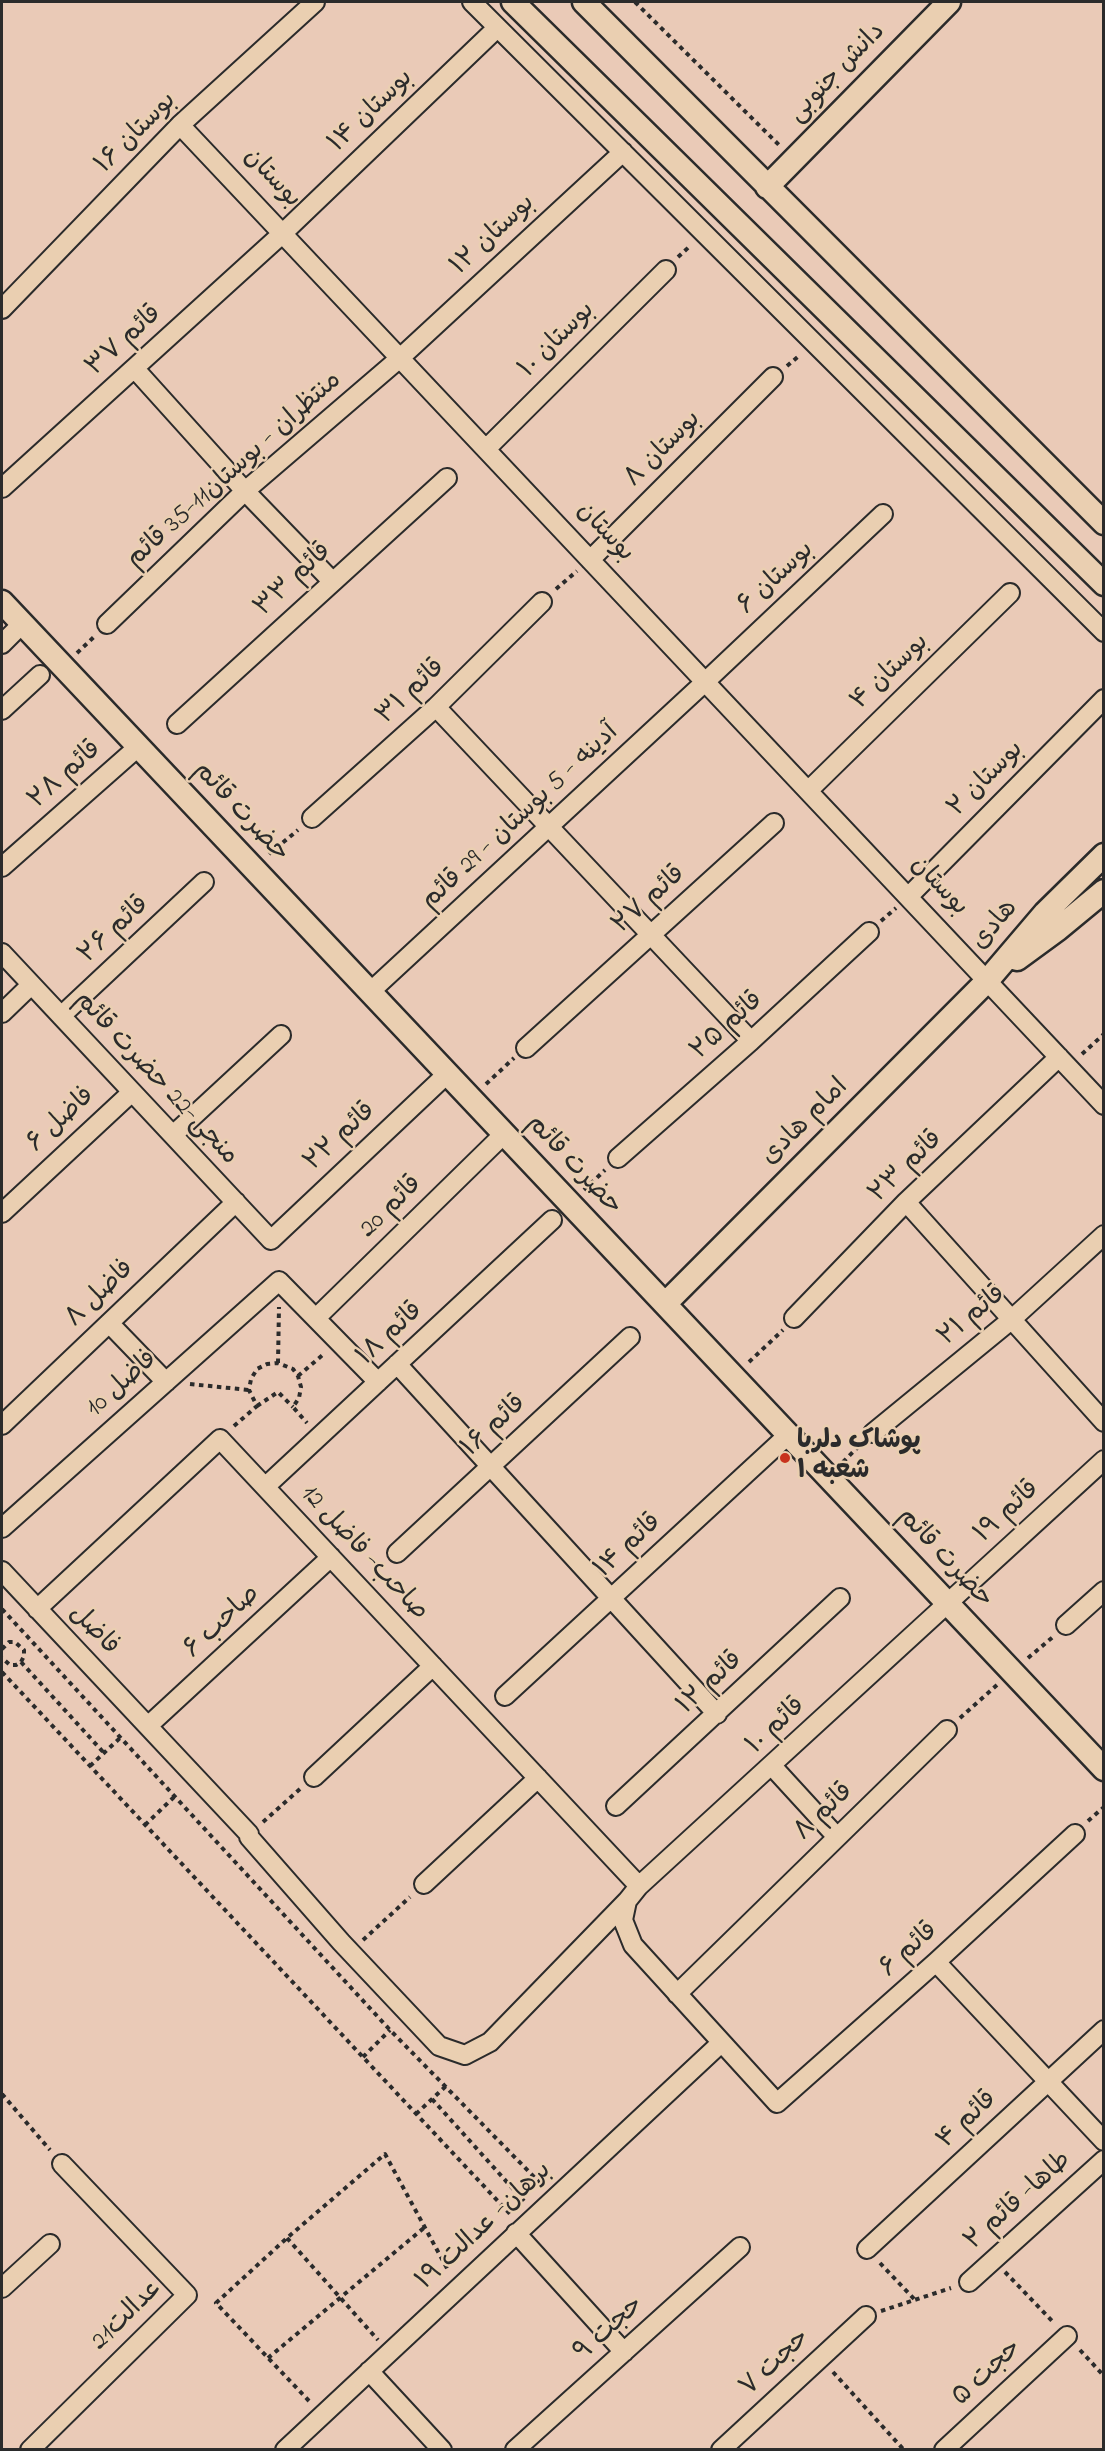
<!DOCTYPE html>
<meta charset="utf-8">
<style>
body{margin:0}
#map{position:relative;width:1105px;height:2451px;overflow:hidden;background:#eacab7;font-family:"Indie Flower",sans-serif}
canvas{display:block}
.frame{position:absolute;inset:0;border:3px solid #2b2b2b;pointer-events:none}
</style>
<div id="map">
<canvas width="1105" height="2451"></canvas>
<div class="frame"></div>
</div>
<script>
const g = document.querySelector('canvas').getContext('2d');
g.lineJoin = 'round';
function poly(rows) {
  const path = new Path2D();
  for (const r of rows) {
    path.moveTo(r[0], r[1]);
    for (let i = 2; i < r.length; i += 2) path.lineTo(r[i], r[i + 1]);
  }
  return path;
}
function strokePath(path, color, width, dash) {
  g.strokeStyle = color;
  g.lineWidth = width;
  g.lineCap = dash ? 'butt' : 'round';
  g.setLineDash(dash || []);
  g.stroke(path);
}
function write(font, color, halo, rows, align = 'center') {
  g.font = font + ' "Indie Flower","Playpen Sans Arabic",sans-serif';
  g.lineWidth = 5;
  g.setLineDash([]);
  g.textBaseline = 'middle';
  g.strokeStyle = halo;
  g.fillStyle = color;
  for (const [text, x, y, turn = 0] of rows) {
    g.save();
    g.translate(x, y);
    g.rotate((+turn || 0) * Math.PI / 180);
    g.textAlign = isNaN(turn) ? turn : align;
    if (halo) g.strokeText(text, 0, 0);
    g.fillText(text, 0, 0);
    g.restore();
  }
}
const path = poly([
 [635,2,779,145],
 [678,257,690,246],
 [787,366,800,355],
 [556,589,577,571],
 [77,653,96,635],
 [269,854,298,830],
 [881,921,896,908],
 [1082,1054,1104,1034],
 [486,1084,514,1058],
 [584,1190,605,1170],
 [749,1362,783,1330],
 [278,1363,279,1307],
 [298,1376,325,1353],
 [190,1384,249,1390],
 [257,1406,278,1392,293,1407],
 [234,1426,257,1406,249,1390,251,1379,257,1369,267,1364,278,1363,293,1369,298,1376,301,1387,299,1398,293,1407,307,1423],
 [843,1462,859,1446],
 [2,1609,390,2030,543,2186],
 [2,1649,9,1642,15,1642,24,1650,24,1656,21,1662,16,1665,10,1665,2,1658],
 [1028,1658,1054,1636],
 [21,1662,104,1753],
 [2,1672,510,2214],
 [960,1718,997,1685],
 [90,1766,120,1738],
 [1088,1821,1104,1807],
 [263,1822,300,1789],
 [145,1825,174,1797],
 [363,1940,410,1897],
 [363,2057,390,2030],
 [2,2094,50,2150],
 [432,2099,524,2201],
 [416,2114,446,2086],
 [287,2238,378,2340],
 [880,2263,915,2300],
 [1005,2272,1054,2323],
 [881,2311,951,2288],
 [1080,2350,1104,2376],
 [268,2358,425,2227],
 [833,2372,904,2450],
 [309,2401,216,2303,287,2238,385,2154,449,2272]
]);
const minor = poly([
 [472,2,1104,632],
 [180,125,1104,1105],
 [2,309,180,125,315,2],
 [135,369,245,491,332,581],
 [486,449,666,270],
 [2,488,283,233,497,28],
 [590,560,773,377],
 [107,624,245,491,400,358,623,152],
 [2,644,22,624],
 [436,707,751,1041],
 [2,710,40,675],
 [177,724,447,478],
 [808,791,1010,593],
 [312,818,436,707,542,602],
 [2,867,138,747],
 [908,897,1104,699],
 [2,953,271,1240,447,1074],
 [370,992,705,682,883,514],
 [2,1013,31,985],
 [61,1016,204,882],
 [526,1048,774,823],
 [173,1135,281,1035],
 [618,1158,751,1041,869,932],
 [906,1202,1104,1422],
 [2,1213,132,1092],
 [316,1318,504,1134],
 [794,1318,906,1202,1059,1057],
 [109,1323,166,1382],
 [397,1364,717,1714],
 [2,1425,236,1202],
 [873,1433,1011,1320,1104,1235],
 [265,1487,552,1220],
 [2,1528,279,1281,378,1382],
 [397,1553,630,1337],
 [2,1571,249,1834,249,1837,341,1942,439,2046,465,2055,490,2042,627,1901],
 [37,1609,220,1439,639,1886],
 [1066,1625,1104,1591],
 [505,1696,788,1435],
 [149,1725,331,1557],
 [772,1766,837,1837],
 [314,1777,433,1666],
 [616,1806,840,1598],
 [1075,1834,936,1962,777,2103,633,1945,623,1920,627,1901,639,1886,1104,1460],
 [424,1884,538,1778],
 [936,1962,1104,2141],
 [677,1994,947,1730],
 [516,2233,624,2352],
 [867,2249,1104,2030],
 [969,2282,1104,2160],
 [2,2288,50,2244],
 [369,2371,442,2450],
 [30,2450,187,2295,62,2164],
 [285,2450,721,2043],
 [515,2450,740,2247],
 [721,2450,866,2316],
 [944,2450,1067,2336]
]);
const tertiary = poly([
 [513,2,1104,584],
 [584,2,1104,523],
 [767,187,949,2],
 [2,602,1104,1769],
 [1017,959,1058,929,1104,891],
 [665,1304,987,981,1045,913,1104,855]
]);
const markers = [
 [785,1458,6,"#c8321e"]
];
const streetNames = [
 ["دانش جنوبی",838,74,-46],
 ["بوستان ۱۴",372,112,-44],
 ["بوستان ۱۶",137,134,-45],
 ["بوستان",271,179,47],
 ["بوستان ۱۲",494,236,-43],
 ["بوستان ۱۰",558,341,-45],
 ["قائم ۳۷",125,342,-42],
 ["بوستان ۸",664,450,-45],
 ["منتظران - بوستان11-35 قائم",235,471,-42],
 ["بوستان",604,533,47],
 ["بوستان ۶",777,579,-43],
 ["قائم ۳۳",294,581,-43],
 ["بوستان ۴",891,673,-44],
 ["قائم ۳۱",412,693,-43],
 ["قائم ۲۸",66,776,-42],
 ["بوستان ۲",987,780,-45],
 ["حضرت قائم",240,813,47],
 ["آدینه - 5 بوستان - 29 قائم",521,818,-43],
 ["بوستان",938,887,47],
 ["قائم ۲۷",650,901,-42],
 ["هادی",996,926,-50],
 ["قائم ۲۶",115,931,-43],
 ["قائم ۲۵",728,1027,-42],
 ["منجی-22 حضرت قائم",155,1079,47],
 ["فاضل ۶",62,1121,-43],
 ["امام هادی",806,1123,-45],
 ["قائم ۲۲",341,1138,-43],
 ["حضرت قائم",573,1166,47],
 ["قائم ۲۳",907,1168,-44],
 ["قائم 20",392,1208,-45],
 ["فاضل ۸",101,1295,-44],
 ["قائم ۲۱",973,1317,-40],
 ["قائم ۱۸",391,1335,-43],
 ["فاضل 10",123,1385,-42],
 ["قائم ۱۶",495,1427,-43],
 ["قائم ۱۹",1008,1513,-43],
 ["قائم ۱۴",629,1547,-43],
 ["صاحب- فاضل 12",363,1554,47],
 ["حضرت قائم",944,1559,47],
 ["صاحب ۶",223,1623,-43],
 ["فاضل",93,1631,46],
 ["قائم ۱۲",711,1684,-43],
 ["قائم ۱۰",777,1727,-43],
 ["قائم ۸",825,1813,-44],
 ["قائم ۶",910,1951,-42],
 ["قائم ۴",968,2121,-43],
 ["طاها- قائم ۲",1019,2202,-42],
 ["برهان- عدالت ۱۹",485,2227,-43],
 ["21عدالت",128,2316,-45],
 ["حجت ۹",610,2330,-42],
 ["حجت ۷",776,2364,-43],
 ["حجت ۵",988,2374,-43]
];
const poiNames = [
 ["پوشاک دلربا",797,1443],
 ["شعبه ۱",797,1473]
];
strokePath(minor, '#2b2b2b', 22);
strokePath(tertiary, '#2b2b2b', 27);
strokePath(path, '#2b2b2b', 4, [4.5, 4.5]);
strokePath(minor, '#eacfb1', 18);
strokePath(tertiary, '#eacfb1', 22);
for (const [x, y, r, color] of markers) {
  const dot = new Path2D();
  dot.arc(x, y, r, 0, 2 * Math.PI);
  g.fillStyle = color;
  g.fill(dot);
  strokePath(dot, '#eacfb1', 2);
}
write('26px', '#2b2b2b', '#eacfb1', streetNames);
write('bold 26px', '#2b2b2b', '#eacfb1', poiNames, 'left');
</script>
